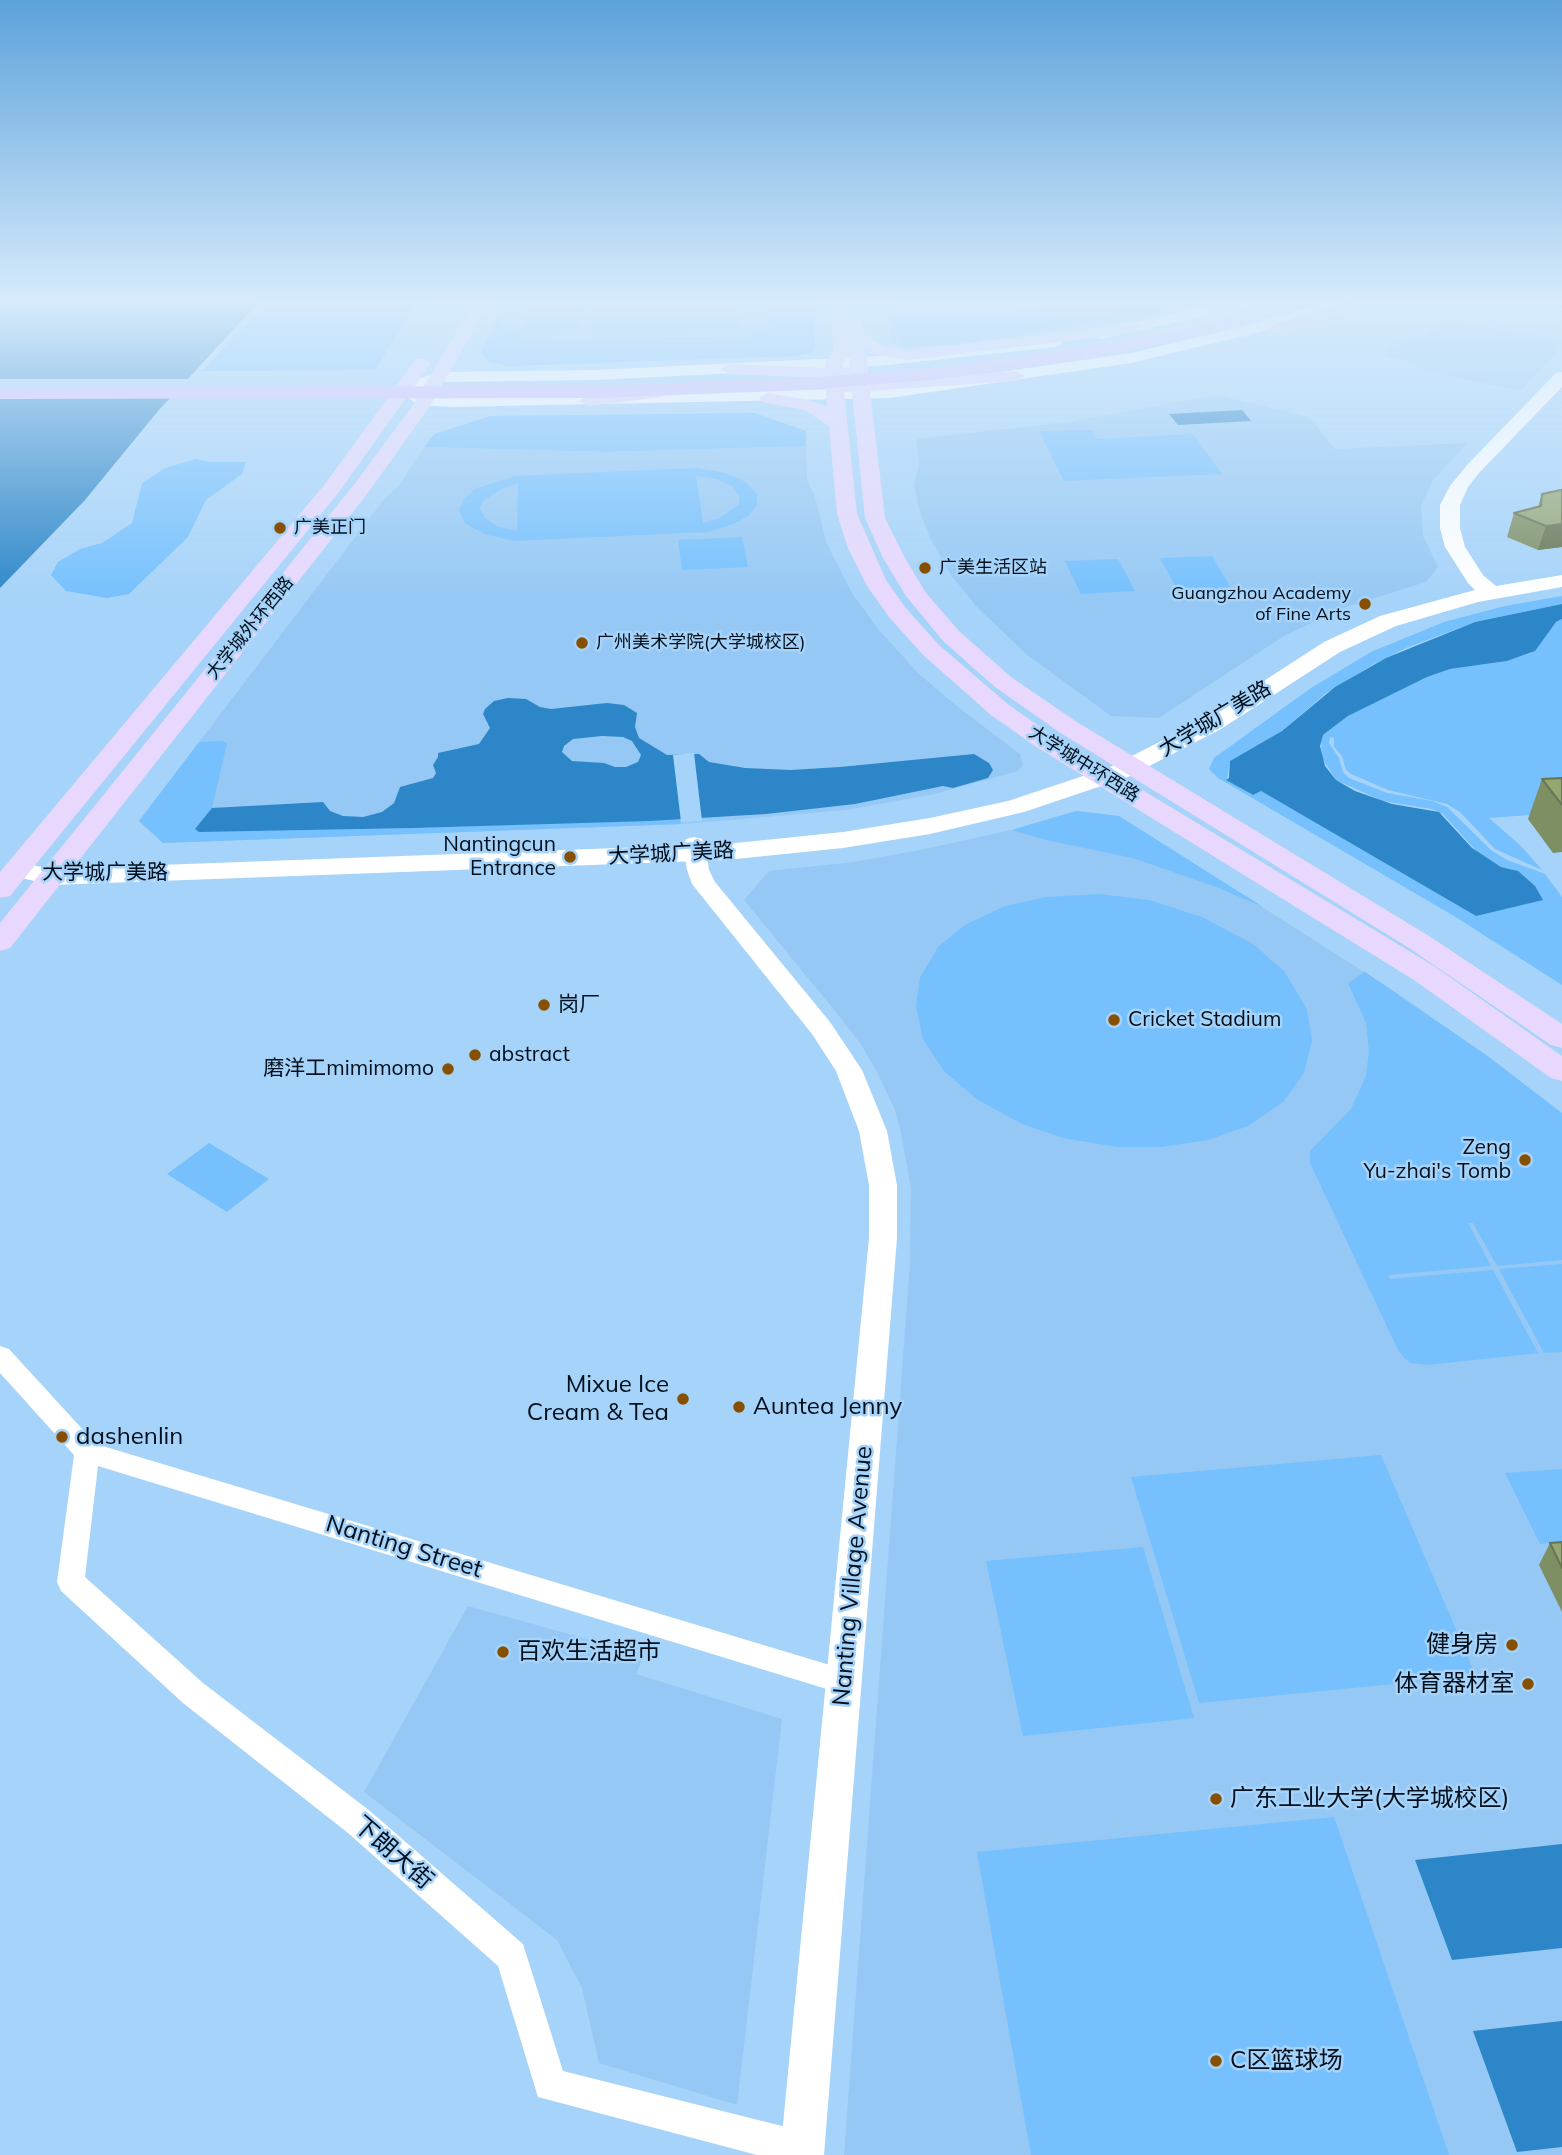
<!DOCTYPE html>
<meta charset="utf-8">
<style>
body{margin:0}
canvas{display:block;background:#a6d3f9}
</style>
<canvas width="1562" height="2155"></canvas>
<script>
const g = document.querySelector('canvas').getContext('2d');
g.lineJoin = 'round';
function fillPath(path, color) {
  g.fillStyle = color;
  g.fill(path, 'evenodd');
}
function poly(rows) {
  const path = new Path2D();
  for (const r of rows) {
    path.moveTo(r[0], r[1]);
    for (let i = 2; i < r.length; i += 2) path.lineTo(r[i], r[i + 1]);
  }
  return path;
}
function strokePath(path, color, width, dash) {
  g.strokeStyle = color;
  g.lineWidth = width;
  g.lineCap = dash ? 'butt' : 'round';
  g.setLineDash(dash || []);
  g.stroke(path);
}
function write(font, color, halo, rows, align = 'center') {
  g.font = font + ' Mulish,"Noto Sans SC",sans-serif';
  g.lineWidth = 5;
  g.setLineDash([]);
  g.textBaseline = 'middle';
  g.strokeStyle = halo;
  g.fillStyle = color;
  for (const [text, x, y, turn = 0] of rows) {
    g.save();
    g.translate(x, y);
    g.rotate((+turn || 0) * Math.PI / 180);
    g.textAlign = isNaN(turn) ? turn : align;
    if (halo) g.strokeText(text, 0, 0);
    g.fillText(text, 0, 0);
    g.restore();
  }
}
const built = poly([
 [506,302,815,302,815,346,813,351,801,355,508,366,488,361,481,352],
 [894,302,1196,302,1139,318,963,344,907,348,893,343,891,339,887,313],
 [1446,318,1562,342,1562,343,1557,349,1560,350,1520,391,1415,368,1419,365,1384,355,1390,352,1385,350,1411,337,1421,340],
 [1217,395,1309,417,1335,449,1468,443,1433,480,1421,506,1423,536,1438,567,1426,582,1340,609,1284,636,1159,718,1111,716,1026,654,976,606,951,575,930,538,919,509,914,484,919,464,916,439,1069,422],
 [806,446,807,479,816,500,826,542,852,593,879,630,918,673,958,707,1020,754,1023,765,1018,771,935,794,846,810,683,824,163,843,139,821,385,498,398,487,424,447,606,452],
 [1076,811,1119,816,1391,989,1486,1055,1562,1113,1562,2155,844,2155,910,1263,911,1188,901,1132,895,1110,877,1072,860,1043,835,1011,744,900,769,871,854,862,920,850,1012,830],
 [468,1606,644,1655,636,1674,782,1719,737,2105,599,2063,582,1988,557,1940,364,1792]
]);
const green = poly([
 [267,302,418,302,375,370,202,371],
 [506,302,508,302,500,321,506,330,523,337,556,340,754,336,768,331,769,302,815,302,815,346,810,353,796,356,508,366,488,361,481,352],
 [529,302,583,302,579,328,523,330],
 [591,302,739,302,738,328,591,330],
 [1090,302,1190,302,1151,313,946,344,903,346,891,315,979,315,1043,309],
 [755,413,806,431,806,446,606,452,424,447,434,434,490,416],
 [1091,430,1096,439,1193,434,1222,474,1064,481,1039,431],
 [196,459,211,462,246,462,242,474,206,500,188,537,129,594,107,598,66,591,51,575,58,562,80,549,102,543,132,523,142,483,165,468],
 [697,468,725,473,746,482,757,494,757,505,748,516,731,525,708,532,514,541,484,534,465,523,459,510,464,499,475,489,515,476],
 [696,476,716,479,732,486,739,496,739,504,720,518,703,523],
 [518,483,517,531,497,526,485,518,480,509,483,501,503,488],
 [742,537,748,567,682,570,678,540],
 [1212,556,1231,588,1178,591,1160,558],
 [1118,559,1135,591,1081,594,1065,561],
 [1562,596,1562,604,1475,622,1406,648,1372,665,1326,693,1282,731,1230,761,1227,780,1252,795,1261,791,1476,916,1518,871,1501,867,1477,852,1443,814,1432,809,1383,801,1336,780,1322,758,1321,737,1348,716,1427,677,1450,669,1507,661,1533,652,1556,622,1562,619,1562,819,1557,813,1489,818,1521,846,1542,870,1495,849,1460,812,1447,804,1388,790,1351,774,1346,770,1342,756,1334,747,1334,738,1330,737,1329,743,1339,758,1343,772,1349,778,1387,793,1432,801,1447,807,1492,851,1507,860,1545,874,1562,897,1562,985,1454,916,1218,778,1209,769,1214,758,1311,688,1371,652,1444,622,1505,606],
 [223,741,227,743,212,808,195,829,199,832,414,828,680,819,681,824,163,843,139,821,199,742],
 [1076,811,1119,816,1263,907,1219,888,1133,858,1046,840,1012,830],
 [1099,894,1149,900,1202,917,1253,944,1284,971,1307,1009,1312,1041,1304,1073,1283,1102,1248,1126,1208,1140,1161,1147,1117,1147,1063,1138,1022,1124,978,1100,944,1071,923,1039,916,1006,920,978,938,947,965,925,1005,906,1047,897],
 [1365,972,1486,1055,1562,1113,1562,1260,1497,1266,1473,1223,1468,1223,1491,1266,1388,1275,1390,1279,1493,1270,1538,1353,1428,1365,1411,1363,1405,1359,1398,1350,1310,1163,1310,1151,1351,1109,1366,1076,1369,1051,1366,1023,1348,983],
 [209,1143,269,1179,227,1212,167,1174],
 [1562,1264,1562,1352,1544,1353,1499,1269],
 [1381,1455,1476,1676,1199,1703,1131,1477],
 [1562,1469,1562,1542,1540,1544,1505,1473],
 [1143,1547,1194,1718,1023,1736,986,1561],
 [1334,1817,1449,2155,1031,2155,977,1852]
]);
const water = poly([
 [0,302,259,302,158,411,85,500,0,588],
 [1242,410,1251,421,1178,425,1169,414],
 [1562,604,1562,619,1556,622,1535,651,1507,661,1450,669,1427,677,1348,716,1323,735,1320,746,1325,766,1336,780,1355,791,1392,804,1439,812,1472,848,1501,867,1518,871,1535,886,1543,900,1476,916,1261,791,1253,795,1226,780,1229,778,1230,761,1282,731,1335,687,1386,658,1475,622],
 [508,698,526,699,540,707,551,709,607,703,624,705,637,713,635,727,639,738,667,755,699,754,709,762,745,768,791,770,840,767,974,754,989,763,993,770,988,778,953,788,943,786,855,804,766,814,649,821,414,828,199,832,195,829,212,808,323,802,330,811,343,816,363,817,382,812,394,803,400,787,433,778,436,773,433,765,438,757,438,753,479,744,490,728,483,714,485,709,494,701],
 [602,736,623,737,632,741,641,755,638,762,626,767,615,767,604,763,572,761,562,752,564,746,573,739],
 [1562,1844,1562,1948,1452,1960,1415,1860],
 [1562,2021,1562,2147,1517,2152,1473,2031]
]);
const pier = poly([
 [0,379,192,379,174,398,0,398],
 [694,753,702,821,681,822,673,755]
]);
const minor = poly([
 [0,1346,9,1349,96,1444,853,1672,857,1681,853,1690,843,1694,98,1466,85,1577,203,1683,370,1811,523,1944,563,2071,802,2131,814,2137,820,2149,817,2155,757,2155,538,2097,498,1966,348,1833,183,1703,61,1591,57,1582,74,1455,0,1373,0,1346]
]);
const tertiary = poly([
 [694,837,702,839,705,844,709,870,715,882,830,1022,862,1070,887,1131,897,1185,897,1238,824,2155,780,2155,869,1238,869,1185,859,1131,836,1071,812,1034,692,884,687,870,683,844,686,839,694,837]
]);
const secondary = poly([
 [1227,302,1254,302,1246,307,1101,339,1093,334,1101,329,1227,302],
 [1322,302,1345,302,1342,305,1252,334,1131,363,890,398,453,407,418,405,397,389,399,385,439,372,595,370,879,356,1056,337,1064,342,1056,347,879,366,595,380,441,382,419,390,428,396,453,397,890,388,1131,353,1241,327,1322,302],
 [1562,372,1562,387,1479,473,1468,487,1460,505,1460,528,1465,547,1483,575,1496,586,1562,575,1562,587,1478,602,1396,626,1340,652,1221,729,1128,777,1024,812,930,834,843,848,726,860,52,885,8,875,4,870,8,865,17,862,52,869,726,844,843,832,930,818,1008,801,1110,767,1205,719,1324,642,1380,616,1475,590,1468,583,1445,547,1440,528,1440,505,1450,486,1467,465,1556,373,1562,372]
]);
const primary = poly([
 [474,302,490,302,430,406,367,494,10,948,0,951,0,923,353,486,413,405,474,302],
 [831,302,847,302,848,322,861,320,864,333,883,346,908,350,1140,324,1142,328,1134,333,908,360,872,354,866,349,869,380,1016,371,1025,376,1016,381,870,391,885,518,905,558,926,593,959,631,1011,677,1077,722,1429,936,1562,1024,1562,1048,1551,1045,1409,948,1059,732,995,687,943,641,906,596,883,558,865,518,852,392,844,392,857,514,886,580,905,607,939,645,1009,705,1053,736,1434,966,1562,1056,1562,1081,1551,1078,1414,980,1035,746,991,715,923,655,889,617,867,586,848,548,837,514,829,426,805,410,762,402,759,398,768,393,810,400,827,407,825,378,730,374,721,369,730,364,825,368,825,363,833,352,831,302],
 [849,355,850,369,843,368,843,363,849,355],
 [843,379,851,379,851,381,843,382,843,379],
 [1225,303,1237,303,1239,306,1213,328,1166,340,1158,335,1160,331,1201,320,1225,303],
 [422,358,431,363,339,492,10,896,0,898,0,872,325,484,416,359,422,358],
 [656,388,662,389,665,393,662,397,588,406,579,401,588,396,656,388]
]);
const motorway = poly([
 [1285,302,1314,302,1312,306,1216,333,1073,361,940,379,807,390,595,398,0,399,0,387,595,386,807,378,940,367,1073,349,1214,322,1285,302],
 [1346,302,1373,302,1371,306,1286,333,1279,335,1269,329,1272,325,1346,302]
]);
const wall = poly([
 [1562,490,1562,547,1538,550,1507,537,1514,513,1538,507,1542,494],
 [1562,778,1562,852,1553,853,1528,819,1542,779],
 [1562,1542,1562,1612,1539,1565,1550,1543]
]);
const shadedWall = poly([
 [1562,524,1562,547,1538,550,1546,526]
]);
const building = poly([
 [1561,490,1562,490,1562,524,1546,526,1514,513,1541,506,1542,494,1561,490],
 [1562,778,1562,805,1542,779,1562,778],
 [1562,1542,1562,1568,1550,1543,1562,1542]
]);
const markers = [
 [280,528,7,"#874f00"],
 [925,568,7,"#874f00"],
 [1365,604,7,"#874f00"],
 [582,643,7,"#874f00"],
 [570,857,7,"#874f00"],
 [544,1005,7,"#874f00"],
 [1114,1020,7,"#874f00"],
 [475,1055,7,"#874f00"],
 [448,1069,7,"#874f00"],
 [1525,1160,7,"#874f00"],
 [683,1399,7,"#874f00"],
 [739,1407,7,"#874f00"],
 [62,1437,7,"#874f00"],
 [1512,1645,7,"#874f00"],
 [503,1652,7,"#874f00"],
 [1528,1684,7,"#874f00"],
 [1216,1799,7,"#874f00"],
 [1216,2061,7,"#874f00"]
];
const farPoinames = [
 ["广美正门",294,528],
 ["广美生活区站",939,568],
 ["Guangzhou Academy",1351,594,"right"],
 ["of Fine Arts",1351,615,"right"],
 ["广州美术学院(大学城校区)",596,643]
];
const farStreetnames = [
 ["大学城外环西路",250,628,-51],
 ["大学城中环西路",1084,764,32]
];
const streetNames = [
 ["大学城广美路",1215,719,-31],
 ["大学城广美路",671,854,-3],
 ["大学城广美路",105,873]
];
const poiNames = [
 ["Nantingcun",556,845],
 ["Entrance",556,869],
 ["岗厂",558,1005,"left"],
 ["Cricket Stadium",1128,1020,"left"],
 ["abstract",489,1055,"left"],
 ["磨洋工mimimomo",434,1069],
 ["Zeng",1511,1148],
 ["Yu-zhai's Tomb",1511,1172]
];
const nearPoinames = [
 ["Mixue Ice",669,1385,"right"],
 ["Cream & Tea",669,1413,"right"],
 ["Auntea Jenny",753,1407],
 ["dashenlin",76,1437],
 ["健身房",1498,1645,"right"],
 ["百欢生活超市",517,1652],
 ["体育器材室",1514,1684,"right"],
 ["广东工业大学(大学城校区)",1230,1799],
 ["C区篮球场",1230,2061]
];
const nearStreetnames = [
 ["Nanting Street",404,1547,17],
 ["Nanting Village Avenue",853,1576,-85],
 ["下朗大街",393,1853,41]
];
fillPath(built, '#95c8f4');
fillPath(green, '#75c0fd');
fillPath(water, '#2c86c8');
fillPath(pier, '#a6d3f9');
fillPath(minor, '#fff');
fillPath(tertiary, '#fff');
fillPath(secondary, '#fff');
fillPath(primary, '#e8d8fd');
fillPath(motorway, '#d9befc');
fillPath(wall, '#7e8f64');
fillPath(shadedWall, '#677451');
fillPath(building, '#93a674');
strokePath(building, '#677451', 2);
const sky = g.createLinearGradient(0, 0, 0, 603);
sky.addColorStop(0, '#5da2db');
sky.addColorStop(0.5, '#d7ebfc');
sky.addColorStop(1, '#d7ebfc00');
g.fillStyle = sky;
g.fillRect(0, 0, 1562, 603);
for (const [x, y, r, color] of markers) {
  const dot = new Path2D();
  dot.arc(x, y, r, 0, 2 * Math.PI);
  g.fillStyle = color;
  g.fill(dot);
  strokePath(dot, '#a6d3f9', 2.5);
}
write('18px', '#010f1c', '#a6d3f9', farPoinames, 'left');
write('18px', '#010f1c', '#a6d3f9', farStreetnames);
write('21px', '#010f1c', '#a6d3f9', streetNames);
write('21px', '#010f1c', '#a6d3f9', poiNames, 'right');
write('24px', '#010f1c', '#a6d3f9', nearPoinames, 'left');
write('24px', '#010f1c', '#a6d3f9', nearStreetnames);
</script>
